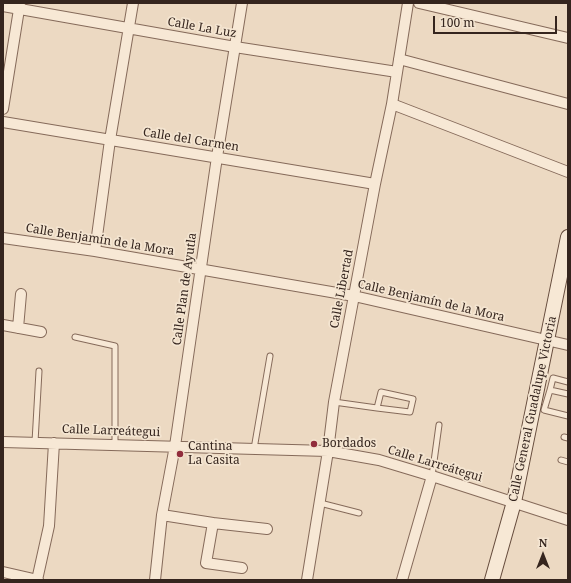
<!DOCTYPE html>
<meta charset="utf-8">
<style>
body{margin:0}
#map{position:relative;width:571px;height:583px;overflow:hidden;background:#ecd9c2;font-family:"Noto Serif",serif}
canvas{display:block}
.frame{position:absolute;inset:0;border:4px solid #35251e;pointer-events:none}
.north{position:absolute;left:523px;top:535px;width:40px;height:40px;-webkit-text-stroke:3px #f4e5d1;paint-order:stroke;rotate:0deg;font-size:11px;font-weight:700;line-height:16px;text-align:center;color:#35251e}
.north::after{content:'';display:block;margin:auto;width:14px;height:18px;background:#35251e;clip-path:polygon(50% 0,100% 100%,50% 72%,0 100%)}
.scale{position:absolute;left:433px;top:16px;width:124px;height:18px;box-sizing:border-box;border:2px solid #35251e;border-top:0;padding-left:5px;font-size:12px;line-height:14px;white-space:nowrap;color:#35251e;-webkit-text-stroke:3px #f4e5d1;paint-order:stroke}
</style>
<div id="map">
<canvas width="571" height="583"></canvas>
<div class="frame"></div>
<div class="north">N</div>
<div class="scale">100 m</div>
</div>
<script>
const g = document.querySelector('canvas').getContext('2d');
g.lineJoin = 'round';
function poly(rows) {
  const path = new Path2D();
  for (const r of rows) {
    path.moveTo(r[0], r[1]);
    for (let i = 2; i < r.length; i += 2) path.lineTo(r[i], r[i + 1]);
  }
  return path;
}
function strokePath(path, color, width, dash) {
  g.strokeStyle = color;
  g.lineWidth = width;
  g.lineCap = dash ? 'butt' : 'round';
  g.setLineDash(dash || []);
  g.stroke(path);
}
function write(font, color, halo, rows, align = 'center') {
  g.font = font + ' "Noto Serif",serif';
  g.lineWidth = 3.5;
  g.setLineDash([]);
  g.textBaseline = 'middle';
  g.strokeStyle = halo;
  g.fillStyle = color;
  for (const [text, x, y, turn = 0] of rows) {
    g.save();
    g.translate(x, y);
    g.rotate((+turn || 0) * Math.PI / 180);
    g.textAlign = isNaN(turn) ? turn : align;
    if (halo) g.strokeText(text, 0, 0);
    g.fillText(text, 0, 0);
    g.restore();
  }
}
const lane = poly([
 [75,337,115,346,115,445],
 [550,390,553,378,568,382],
 [568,394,550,390,544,410,568,416],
 [334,402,377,408,410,412,413,399,381,392,377,408],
 [564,437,568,438],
 [35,442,39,371],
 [254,449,270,356],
 [561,460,568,462],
 [432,476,439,425],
 [320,503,359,513]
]);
const street = poly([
 [419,3,568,38],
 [3,6,235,47,397,72],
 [399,59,568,104],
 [392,104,568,172],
 [3,109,20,3],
 [3,122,375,184],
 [3,238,95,251,354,296,568,345],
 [95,251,110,140,133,3],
 [3,325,41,332],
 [18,328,21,294],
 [3,442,328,451,379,460,432,476,568,520],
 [162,515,213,523,267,529],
 [213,523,206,563,242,568],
 [3,572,38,580],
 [37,580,49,526,54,443],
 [155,580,162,515,175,446,217,157,242,3],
 [307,580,328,451,334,402,375,184,392,104,408,3],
 [402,580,432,476]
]);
const secondary = poly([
 [492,580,514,502,568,237]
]);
const markers = [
 [314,444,4,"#912d3c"],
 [180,454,4,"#912d3c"]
];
const streetNames = [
 ["Calle La Luz",202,28,10],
 ["Calle del Carmen",191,140,9],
 ["Calle Benjamín de la Mora",100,240,9],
 ["Calle Plan de Ayutla",185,289,-82],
 ["Calle Libertad",342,289,-79],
 ["Calle Benjamín de la Mora",431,301,13],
 ["Calle General Guadalupe Victoria",533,409,-78],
 ["Calle Larreátegui",111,431,2],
 ["Calle Larreátegui",435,464,17]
];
const poiNames = [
 ["Bordados",322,444],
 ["Cantina",188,447],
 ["La Casita",188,461]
];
strokePath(lane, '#856a5a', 7);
strokePath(street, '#856a5a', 12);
strokePath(secondary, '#664c3d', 16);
strokePath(lane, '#f7e8d5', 5);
strokePath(street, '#f7e8d5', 10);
strokePath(secondary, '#f7e8d5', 14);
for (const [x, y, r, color] of markers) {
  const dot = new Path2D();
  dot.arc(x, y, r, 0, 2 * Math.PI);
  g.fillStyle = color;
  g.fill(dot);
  strokePath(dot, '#f4e5d1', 1.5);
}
write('12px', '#35251e', '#f4e5d1', streetNames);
write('12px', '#35251e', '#f4e5d1', poiNames, 'left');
</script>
